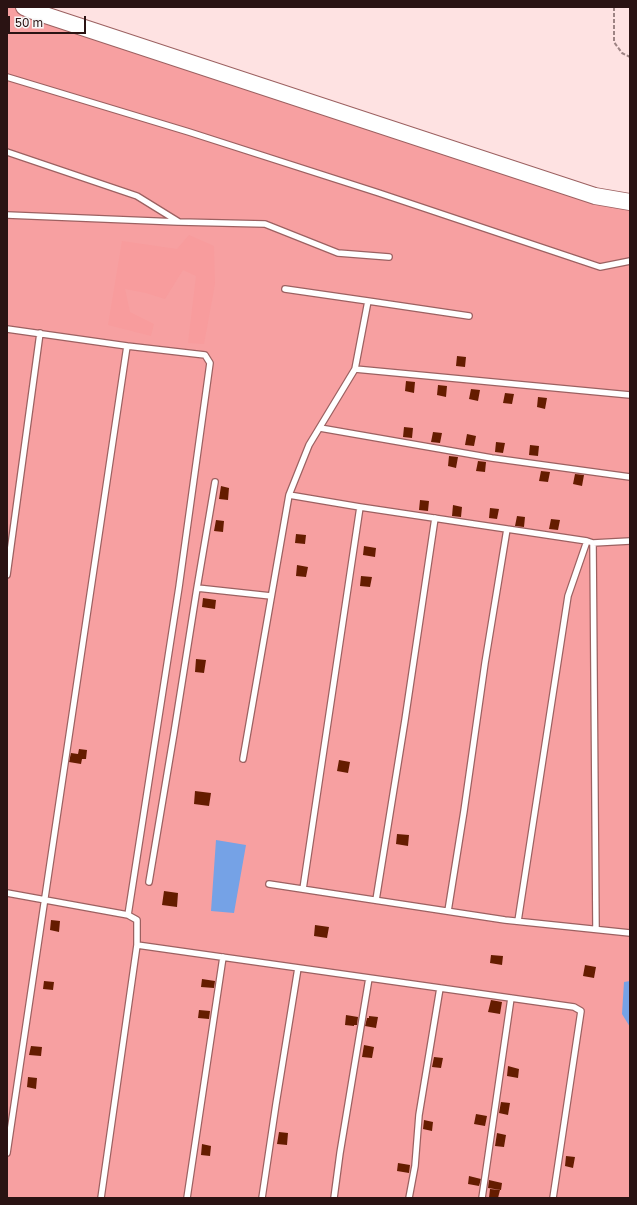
<!DOCTYPE html>
<style>
body{margin:0}
#map{position:relative;width:637px;height:1205px;overflow:hidden;background:#fee2e2;font-family:"Golos Text",sans-serif}
canvas{display:block}
.frame{position:absolute;inset:0;border:8px solid #2a1313;pointer-events:none}
.scale{position:absolute;left:8px;top:16px;width:78px;height:18px;box-sizing:border-box;border:2px solid #2a1313;border-top:0;padding-left:5px;font-size:12px;line-height:14px;white-space:nowrap;color:#2a1313;-webkit-text-stroke:3px #f7f7f7;paint-order:stroke}
</style>
<div id="map">
<canvas width="637" height="1205"></canvas>
<div class="frame"></div>
<div class="scale">50 m</div>
</div>
<script>
const g = document.querySelector('canvas').getContext('2d');
g.lineJoin = 'round';
function fillPath(path, color) {
  g.fillStyle = color;
  g.fill(path, 'evenodd');
}
function poly(rows) {
  const path = new Path2D();
  for (const r of rows) {
    path.moveTo(r[0], r[1]);
    for (let i = 2; i < r.length; i += 2) path.lineTo(r[i], r[i + 1]);
  }
  return path;
}
function strokePath(path, color, width, dash) {
  g.strokeStyle = color;
  g.lineWidth = width;
  g.lineCap = dash ? 'butt' : 'round';
  g.setLineDash(dash || []);
  g.stroke(path);
}
const green = poly([
 [7,7,24,7,630,202,630,1198,7,1198]
]);
const forest = poly([
 [189,235,214,246,215,284,204,344,188,343,196,276,183,270,165,299,146,293,125,289,130,312,154,324,151,336,108,325,122,241,177,249]
]);
const water = poly([
 [216,840,246,845,234,913,211,911],
 [630,981,630,1027,622,1014,624,982]
]);
const building = poly([
 [457,356,466,357,465,367,456,366],
 [406,381,415,382,414,393,405,391],
 [438,385,447,386,446,397,437,395],
 [471,389,480,390,478,401,469,399],
 [505,393,514,394,512,404,503,403],
 [538,397,547,398,545,409,537,407],
 [404,427,413,428,412,438,403,437],
 [433,432,442,433,440,443,431,442],
 [467,434,476,436,474,446,465,445],
 [496,442,505,443,503,453,495,452],
 [530,445,539,446,538,456,529,455],
 [449,456,458,457,456,468,448,466],
 [478,461,486,462,485,472,476,471],
 [541,471,550,472,548,482,539,481],
 [575,474,584,475,582,486,573,484],
 [221,486,229,488,228,500,219,499],
 [420,500,429,501,428,511,419,510],
 [453,505,462,507,461,517,452,516],
 [490,508,499,509,497,519,489,518],
 [517,516,525,517,524,527,515,526],
 [551,519,560,520,558,530,549,529],
 [216,520,224,521,223,532,214,531],
 [296,534,306,535,305,544,295,543],
 [364,546,376,548,375,557,363,555],
 [297,565,308,567,306,577,296,576],
 [361,576,372,577,370,587,360,586],
 [203,598,216,600,215,609,202,607],
 [196,659,206,660,204,673,195,672],
 [79,749,87,750,86,759,82,759,81,764,69,762,71,753,78,754],
 [339,760,350,762,348,773,337,771],
 [195,791,211,793,209,806,194,804],
 [397,834,409,835,408,846,396,844],
 [164,891,178,893,177,907,162,905],
 [51,920,60,921,59,932,50,930],
 [315,925,329,927,327,938,314,936],
 [491,955,503,956,502,965,490,963],
 [585,965,596,967,594,978,583,976],
 [202,979,215,981,214,988,201,987],
 [44,981,54,982,53,990,43,989],
 [491,1000,502,1002,500,1014,488,1012],
 [199,1010,210,1011,209,1019,198,1018],
 [346,1015,358,1017,357,1025,354,1025,354,1026,345,1025],
 [369,1016,378,1017,376,1028,365,1026,367,1018,369,1018],
 [364,1045,374,1047,372,1058,362,1057],
 [31,1046,42,1047,41,1056,29,1055],
 [434,1057,443,1058,441,1068,432,1067],
 [508,1066,519,1069,518,1078,507,1076],
 [28,1077,37,1078,36,1089,27,1087],
 [501,1102,510,1103,508,1115,499,1113],
 [476,1114,487,1116,485,1126,474,1124],
 [424,1120,433,1122,432,1131,423,1129],
 [279,1132,288,1133,287,1145,277,1144],
 [497,1133,506,1135,504,1147,495,1146],
 [202,1144,211,1146,210,1156,201,1155],
 [566,1156,575,1157,573,1168,565,1166],
 [398,1163,410,1165,409,1173,397,1171],
 [469,1176,481,1179,479,1186,468,1184],
 [489,1180,502,1183,501,1190,488,1188],
 [490,1189,500,1190,498,1198,489,1198]
]);
const path = poly([
 [614,7,614,42,622,53,630,57]
]);
const lane = poly([
 [7,77,189,132,379,193,600,267,630,261],
 [7,152,137,196,179,222,265,224,338,253,389,257],
 [7,215,178,222],
 [285,289,368,301],
 [7,329,127,346,205,355,210,363,179,587,128,915],
 [355,369,368,301,469,316],
 [630,395,355,369,309,445,289,495,360,507,587,541,593,543,630,541],
 [320,428,492,458,630,477],
 [215,482,197,588,271,596],
 [593,543,596,929],
 [7,575,40,333],
 [243,759,289,495],
 [149,882,174,733,197,588],
 [269,884,505,920,630,933],
 [303,889,360,507],
 [7,893,128,915,137,920,137,945,101,1198],
 [376,900,405,720,435,518],
 [448,911,464,811,485,663,507,529],
 [518,921,568,596,587,541],
 [137,945,574,1007,581,1011,553,1198],
 [7,1153,127,346],
 [187,1198,223,957],
 [262,1198,276,1104,298,968],
 [334,1198,340,1153,369,978],
 [409,1198,415,1166,419,1115,440,988],
 [482,1198,511,998]
]);
const secondary = poly([
 [24,7,33,11,595,196,630,202]
]);
fillPath(green, '#f7a0a1');
fillPath(forest, '#f89c9d');
fillPath(water, '#75a2e6');
fillPath(building, '#651c00');
strokePath(lane, '#9c6161', 8);
strokePath(secondary, '#9c6161', 18);
strokePath(path, '#9d8383', 2, [4, 2]);
strokePath(lane, '#fff', 5.5);
strokePath(secondary, '#fff', 16);
</script>
